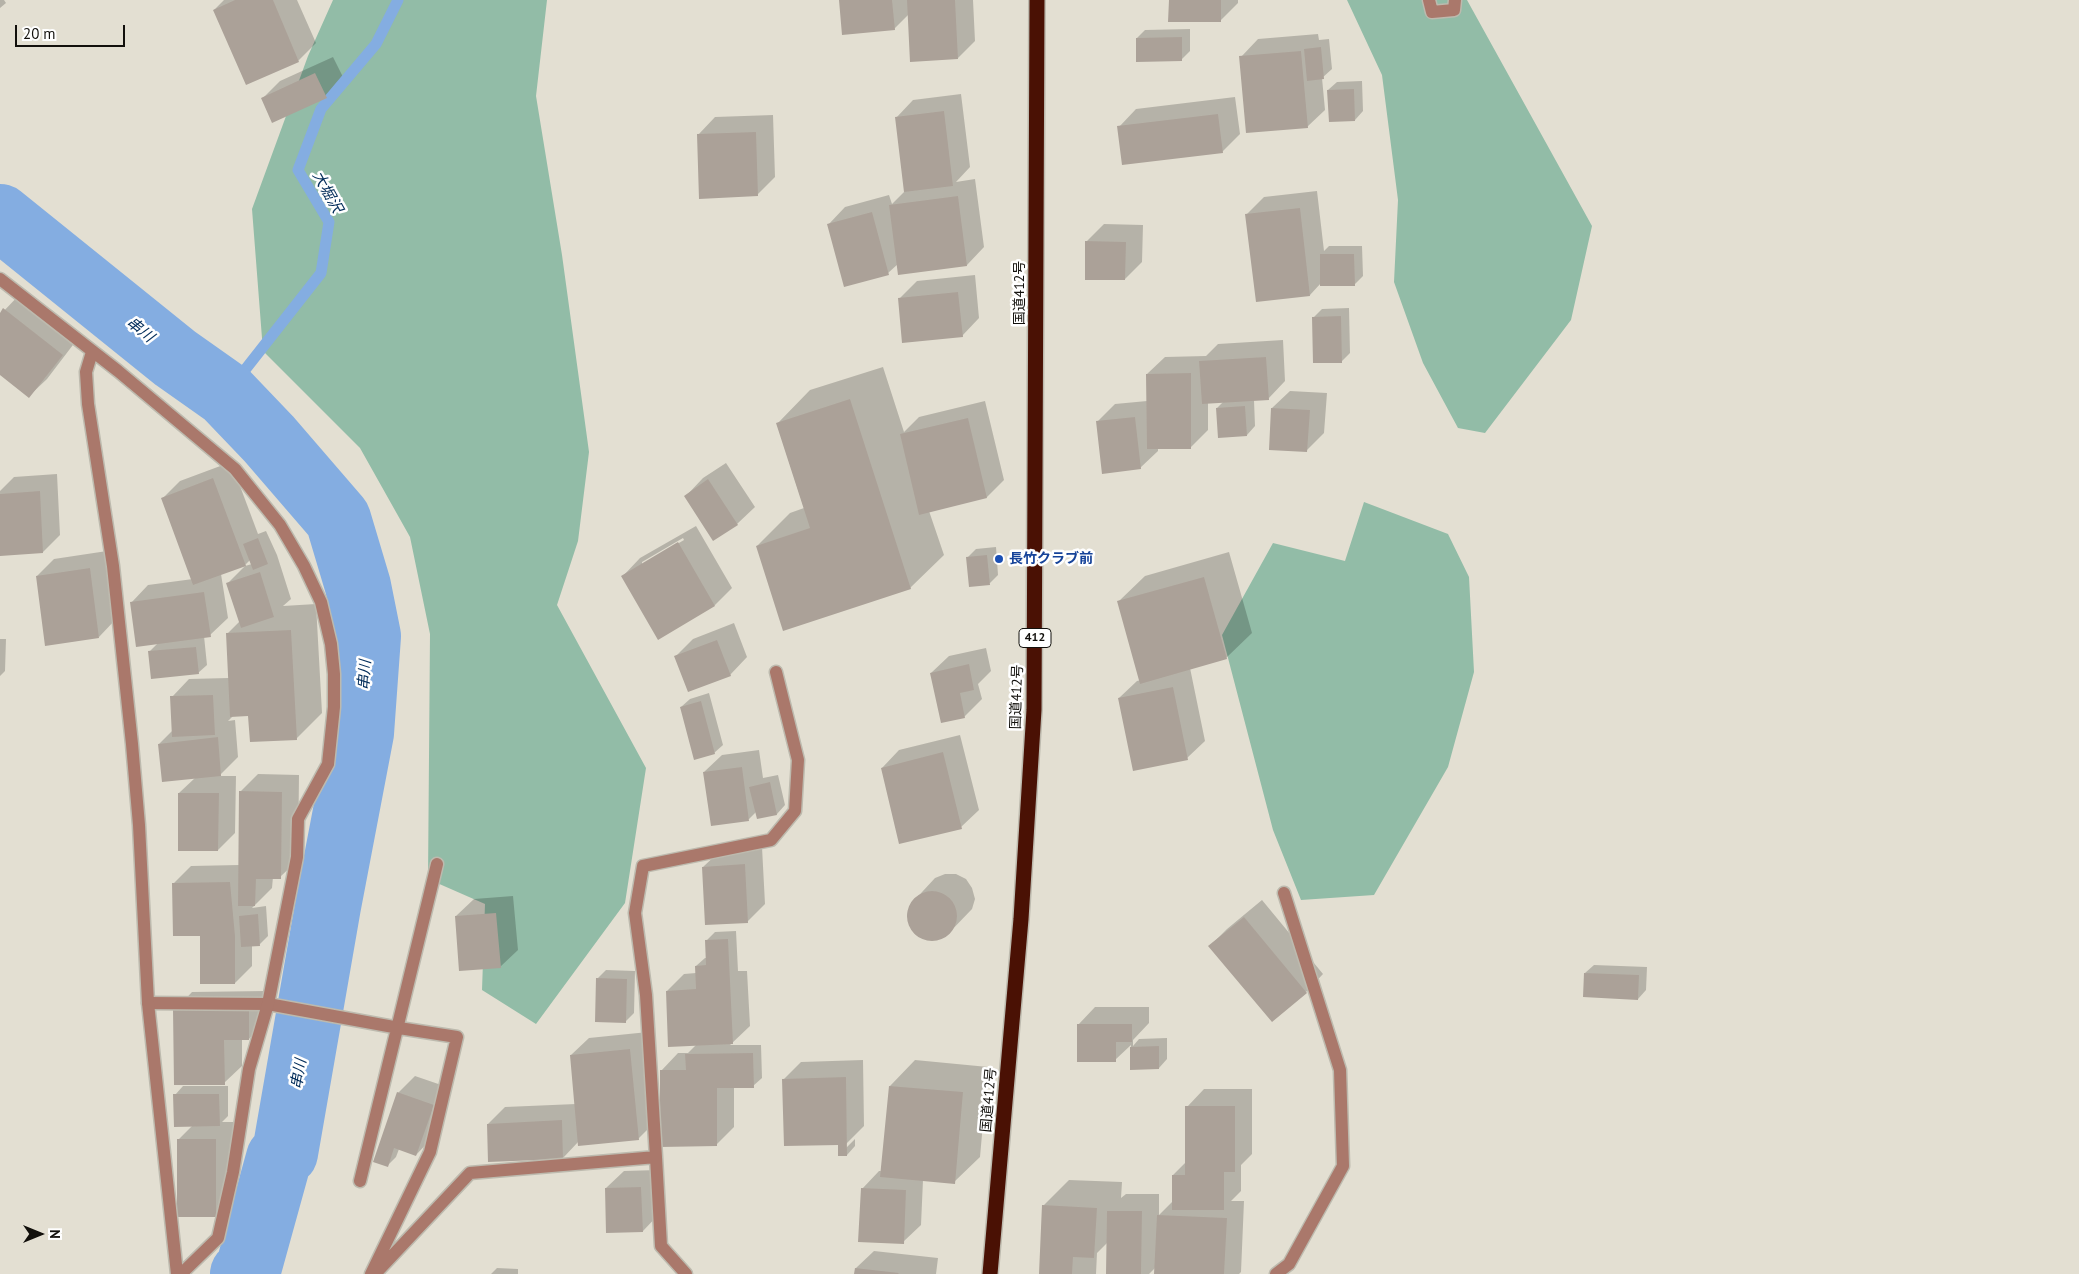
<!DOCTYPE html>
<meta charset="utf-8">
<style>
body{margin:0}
#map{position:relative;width:2079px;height:1274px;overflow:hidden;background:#e3dfd2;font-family:"PT Sans",sans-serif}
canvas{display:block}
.north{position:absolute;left:15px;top:1209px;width:50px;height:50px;-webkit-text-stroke:4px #fff;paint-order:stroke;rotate:90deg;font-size:14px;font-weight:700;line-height:20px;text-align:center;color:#12100c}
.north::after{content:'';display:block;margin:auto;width:18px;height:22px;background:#12100c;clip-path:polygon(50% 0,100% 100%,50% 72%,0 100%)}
.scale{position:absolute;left:15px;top:25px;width:110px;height:22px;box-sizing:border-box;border:2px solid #12100c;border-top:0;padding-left:6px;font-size:15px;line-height:18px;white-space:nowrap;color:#12100c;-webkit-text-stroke:4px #fff;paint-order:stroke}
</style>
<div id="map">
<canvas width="2079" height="1274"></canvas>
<div class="north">N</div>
<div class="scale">20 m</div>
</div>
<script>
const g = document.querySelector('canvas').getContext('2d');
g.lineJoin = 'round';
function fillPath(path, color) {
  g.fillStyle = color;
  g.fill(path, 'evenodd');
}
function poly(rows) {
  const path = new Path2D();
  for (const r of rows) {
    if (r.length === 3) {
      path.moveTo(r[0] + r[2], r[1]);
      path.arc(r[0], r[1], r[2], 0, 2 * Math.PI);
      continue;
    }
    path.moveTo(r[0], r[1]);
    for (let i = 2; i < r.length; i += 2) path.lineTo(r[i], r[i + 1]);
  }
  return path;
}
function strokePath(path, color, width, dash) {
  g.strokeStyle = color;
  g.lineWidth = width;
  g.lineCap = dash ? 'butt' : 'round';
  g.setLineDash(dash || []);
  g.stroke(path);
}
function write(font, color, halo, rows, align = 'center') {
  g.font = font + ' "PT Sans","Noto Sans JP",sans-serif';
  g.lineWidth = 5;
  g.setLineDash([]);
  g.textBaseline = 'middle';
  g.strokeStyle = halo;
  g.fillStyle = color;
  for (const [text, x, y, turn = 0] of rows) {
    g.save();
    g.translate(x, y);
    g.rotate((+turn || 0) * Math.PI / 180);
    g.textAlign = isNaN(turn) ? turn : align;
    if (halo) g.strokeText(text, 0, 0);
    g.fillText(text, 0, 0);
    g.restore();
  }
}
const green = poly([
 [333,0,547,0,536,96,562,255,589,452,578,541,557,605,646,768,625,903,536,1024,482,990,485,904,428,879,430,634,410,537,360,448,263,351,252,209,308,56],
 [1347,0,1467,0,1592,226,1571,320,1485,433,1458,428,1423,363,1394,282,1398,200,1382,75],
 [1364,502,1448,534,1469,577,1474,672,1448,767,1374,895,1301,900,1273,830,1222,635,1273,543,1345,561]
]);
const shadow = poly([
 [0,0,4,0,6,3,0,8],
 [224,0,297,0,316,43,298,61,214,10],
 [840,0,973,0,975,41,958,58,909,14,894,29],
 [1170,0,1238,0,1238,3,1221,20],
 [1190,29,1190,51,1182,59,1137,38,1145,30],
 [1318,34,1319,40,1329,39,1332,69,1322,78,1325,110,1307,127,1241,57,1258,39],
 [333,57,344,79,326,97,262,99,280,81],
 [1362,81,1363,111,1355,120,1328,90,1337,82],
 [961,94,970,167,956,182,975,179,984,247,967,265,898,264,888,273,828,225,845,207,889,195,892,204,905,191,896,118,913,100],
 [1235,97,1240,134,1222,152,1119,127,1136,109],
 [773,115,775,177,757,195,698,135,715,117],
 [1317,191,1324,251,1329,246,1362,246,1363,276,1354,285,1321,283,1310,295,1257,301,1247,214,1264,197],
 [1104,224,1143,225,1142,262,1125,279,1086,242],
 [975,275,979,318,962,336,900,298,917,281],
 [22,292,79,337,47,379,29,396,0,373,0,315],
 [1349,308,1350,353,1341,362,1314,317,1322,309],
 [1283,340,1285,381,1268,399,1254,400,1255,426,1247,435,1217,408,1224,401,1208,402,1208,430,1191,447,1158,448,1158,451,1140,468,1097,422,1115,404,1147,401,1147,374,1165,357,1206,356,1218,344],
 [883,367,904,432,919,417,985,401,1004,480,987,497,929,511,944,555,910,588,757,546,790,513,804,508,777,424,810,390],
 [1290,391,1327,393,1324,433,1307,450,1272,408],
 [231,462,258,534,266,531,277,555,291,599,283,606,316,604,322,713,296,739,249,715,233,716,228,721,235,720,238,757,219,776,236,776,235,833,218,850,179,793,196,777,159,744,173,730,172,697,189,679,229,678,227,634,240,621,228,583,245,566,252,564,251,559,245,565,221,574,228,618,210,635,204,636,207,665,198,673,149,652,158,643,131,603,148,585,193,579,163,498,180,481],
 [726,463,755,507,737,524,686,496,703,478],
 [57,474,60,535,43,552,0,549,0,491,14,477],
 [696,526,732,588,715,605,658,638,623,576,640,558],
 [683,538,684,540,642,565,642,562],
 [996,547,998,575,990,583,970,585,968,557,976,549],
 [107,551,116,619,99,637,37,576,54,559],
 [1229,552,1252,633,1226,658,1190,668,1205,741,1187,758,1119,698,1137,681,1141,680,1119,601,1145,576],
 [734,623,747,657,730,675,676,656,693,639],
 [0,639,6,639,5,671,0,676],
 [986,648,991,671,978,684,982,699,964,717,931,673,949,656],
 [709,693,723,745,714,753,681,707,690,699],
 [960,735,979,810,961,827,882,768,899,750],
 [759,750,763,778,778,775,785,805,777,814,758,818,756,812,749,819,712,825,704,772,722,755],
 [258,774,299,775,298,860,280,877,273,877,272,888,252,908,266,906,268,936,260,944,252,945,252,966,235,983,201,935,173,884,191,866,239,865,240,792],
 [762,847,765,904,747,922,703,867,721,850],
 [945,874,956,874,966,879,972,888,975,899,972,909,946,936,936,940,925,939,916,935,910,926,907,915,910,905,935,878],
 [513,896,518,950,500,967,456,916,474,899],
 [1262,900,1323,974,1306,992,1210,946,1227,929],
 [736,931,738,971,747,971,750,1026,730,1045,761,1045,762,1078,753,1086,734,1087,734,1127,717,1144,661,1071,678,1053,688,1053,696,1045,667,991,684,974,696,973,696,966,705,958,707,958,706,941,715,932],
 [1594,965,1647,967,1646,990,1638,999,1585,973],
 [606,970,635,971,634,1013,625,1022,598,978],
 [266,991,266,1021,249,1039,242,1039,242,1066,224,1083,175,1010,192,992],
 [1095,1007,1149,1007,1149,1023,1133,1040,1133,1046,1139,1039,1167,1038,1167,1059,1159,1068,1131,1068,1131,1045,1115,1060,1078,1025],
 [648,1032,656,1121,638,1139,579,1141,563,1158,488,1124,505,1107,576,1104,571,1055,589,1038],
 [863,1060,864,1126,842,1148,844,1150,855,1139,855,1146,847,1155,839,1155,839,1144,785,1145,784,1079,801,1062],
 [915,1060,988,1067,980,1157,954,1182,923,1180,921,1225,903,1242,862,1189,879,1171,882,1171,890,1086],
 [415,1076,450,1088,433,1137,416,1155,399,1149,396,1157,387,1166,398,1093],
 [183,1086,228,1086,228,1116,222,1122,233,1122,233,1198,216,1216,178,1140,193,1125,175,1095],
 [1204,1089,1252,1089,1252,1154,1241,1165,1241,1191,1231,1201,1244,1201,1241,1272,1239,1274,1156,1274,1156,1267,1149,1274,1107,1274,1108,1242,1097,1253,1096,1274,1040,1274,1043,1206,1069,1180,1122,1182,1121,1198,1126,1194,1159,1194,1159,1215,1173,1201,1173,1175,1186,1162,1187,1107],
 [658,1170,660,1213,643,1231,606,1188,624,1171],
 [874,1251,938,1258,936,1274,855,1274,856,1268],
 [497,1268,518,1269,518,1274,491,1274]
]);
const stream = poly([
 [226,394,321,273,329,222,298,170,321,109,376,44,398,0]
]);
const river = poly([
 [0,217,175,358,226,394,269,439,338,519,358,586,368,636,361,733,328,906,285,1153,279,1158,248,1270,243,1274]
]);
const building = poly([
 [235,0,273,0,299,62,246,85,213,10],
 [839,0,892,0,895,30,842,35],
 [907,0,955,0,958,59,910,62],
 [1169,0,1221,0,1221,22,1168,22],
 [1182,37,1182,61,1136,62,1136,38],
 [1321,47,1324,79,1307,81,1304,49],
 [1301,51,1308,128,1246,133,1239,56],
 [315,73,327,98,272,123,261,98],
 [1354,89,1355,121,1329,122,1327,90],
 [944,111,953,186,904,192,895,117],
 [1218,114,1223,153,1122,165,1117,126],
 [756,132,758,196,699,199,697,134],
 [958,196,967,266,898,275,889,205],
 [1300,208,1310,296,1256,302,1245,214],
 [872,212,889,275,844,287,827,224],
 [1085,241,1126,242,1125,280,1085,280],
 [1320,254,1354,254,1355,286,1320,286],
 [958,292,963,337,902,343,898,298],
 [3,308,63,355,29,398,0,375,0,313],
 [1341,316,1342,363,1313,363,1312,317],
 [1266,357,1269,400,1202,404,1199,361],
 [1191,373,1191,449,1147,449,1146,374],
 [850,399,911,589,783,631,756,546,810,528,776,423],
 [1245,406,1247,436,1218,438,1216,408],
 [1271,408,1310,410,1307,452,1269,450],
 [1135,417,1141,469,1102,474,1096,421],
 [968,418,987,498,919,515,900,434],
 [213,478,246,566,193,585,161,498],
 [708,479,738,525,713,541,684,496],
 [40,491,43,553,0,556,0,494],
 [258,538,268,564,253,570,243,544],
 [678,542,715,606,658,640,621,576],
 [987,555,990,585,969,587,966,557],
 [90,568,99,638,45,646,36,576],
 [260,572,274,617,241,628,226,583],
 [1204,577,1227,659,1140,684,1117,601],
 [204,592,211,637,136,647,130,602],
 [291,630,297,740,250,742,248,716,230,717,226,633],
 [717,640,731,676,688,692,674,656],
 [196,647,199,674,151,679,148,651],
 [969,664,974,690,960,693,965,718,941,723,930,673],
 [1173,687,1188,760,1133,771,1118,698],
 [213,695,215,735,172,737,170,696],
 [701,701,715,754,694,760,680,707],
 [218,737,221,776,162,782,158,744],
 [943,752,962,829,899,844,881,768],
 [742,767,749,821,711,826,703,772],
 [770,782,777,815,757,819,749,787],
 [239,791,282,792,281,879,256,879,255,906,238,906],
 [178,793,219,793,218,851,178,851],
 [745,864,748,923,705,925,702,867],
 [230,882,235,936,235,984,200,984,200,936,173,936,172,883],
 [932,916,25],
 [496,913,501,968,459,971,455,916],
 [258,914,260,946,241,947,239,916],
 [1244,917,1307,993,1272,1022,1208,946],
 [728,939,733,1044,668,1047,666,991,696,989,695,966,706,965,705,940],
 [1584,973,1639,975,1638,1000,1583,997],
 [596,978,627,979,626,1023,595,1022],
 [249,1008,249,1040,224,1040,225,1085,174,1085,173,1009],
 [1077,1024,1132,1024,1132,1042,1116,1042,1116,1062,1077,1062],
 [1159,1046,1159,1069,1130,1070,1130,1047],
 [630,1049,639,1140,578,1146,570,1055],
 [753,1053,754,1088,717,1088,717,1146,660,1147,660,1070,686,1070,685,1054],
 [846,1077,847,1156,838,1156,838,1145,784,1146,782,1079],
 [889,1086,963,1092,955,1184,880,1177],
 [397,1092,434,1105,416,1156,394,1148,388,1167,373,1162],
 [173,1094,219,1094,220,1126,174,1127],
 [1185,1106,1235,1106,1235,1172,1224,1172,1224,1210,1172,1210,1172,1175,1185,1175],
 [562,1120,563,1159,488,1162,487,1124],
 [177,1139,216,1139,216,1217,177,1217],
 [641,1187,643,1232,606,1233,605,1188],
 [861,1188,906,1190,904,1244,858,1242],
 [1042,1205,1097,1208,1094,1258,1073,1257,1072,1274,1039,1274],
 [1107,1211,1142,1211,1141,1274,1106,1274],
 [1157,1215,1227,1218,1224,1274,1154,1274],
 [855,1268,899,1273,898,1274,854,1274]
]);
const lane = poly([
 [148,1003,268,1004,399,1028,457,1037,430,1152,371,1274],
 [656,1157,646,995,635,913,643,866,771,840,795,811,798,760,776,672],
 [360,1181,437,864],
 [375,1274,470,1173,656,1157,661,1246,686,1274]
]);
const street = poly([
 [1429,0,1432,12,1454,10,1455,0],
 [0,279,118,371,235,469,280,525,304,566,321,602,331,644,334,674,334,707,328,764,298,819,297,857,268,1004,249,1069,233,1172,218,1238,181,1274],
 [92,352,86,372,88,404,113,566,132,744,139,825,148,1003,177,1274],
 [1276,1274,1289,1264,1343,1166,1340,1070,1284,893]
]);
const highway = poly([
 [990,1274,1021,919,1034,710,1037,0]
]);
const markers = [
 [999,559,5,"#1a4fb4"]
];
const shields = [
 [1035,638,32]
];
const shieldNames = [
 ["412",1035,638]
];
const streetNames = [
 ["国道412号",1020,293,-90],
 ["国道412号",1017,697,-88],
 ["国道412号",989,1100,-85]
];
const transitNames = [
 ["長竹クラブ前",1009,559]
];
const waterNames = [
 ["大堀沢",327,192,61],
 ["串川",140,330,39],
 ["串川",365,675,-86],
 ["串川",299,1074,-80]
];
fillPath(green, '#92bca7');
fillPath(shadow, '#0003');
strokePath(stream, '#84ade1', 11);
strokePath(river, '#84ade1', 66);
fillPath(building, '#aba198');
strokePath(lane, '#bdbaae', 15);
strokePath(street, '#bdbaae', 15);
strokePath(highway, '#bdbaae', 18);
strokePath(lane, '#aa786b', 12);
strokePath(street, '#aa786b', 12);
strokePath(highway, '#4a1104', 15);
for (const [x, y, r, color] of markers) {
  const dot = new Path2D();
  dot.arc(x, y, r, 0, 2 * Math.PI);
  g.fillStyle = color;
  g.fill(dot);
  strokePath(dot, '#fff', 2);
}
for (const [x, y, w] of shields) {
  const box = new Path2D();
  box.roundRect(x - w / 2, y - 9.5, w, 19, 4);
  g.fillStyle = '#fff';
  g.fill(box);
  strokePath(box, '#12100c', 1);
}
write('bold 12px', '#12100c', null, shieldNames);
write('14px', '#12100c', '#fff', streetNames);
write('bold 14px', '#164399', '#fff', transitNames, 'left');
write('italic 15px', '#002b59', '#fff', waterNames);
</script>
